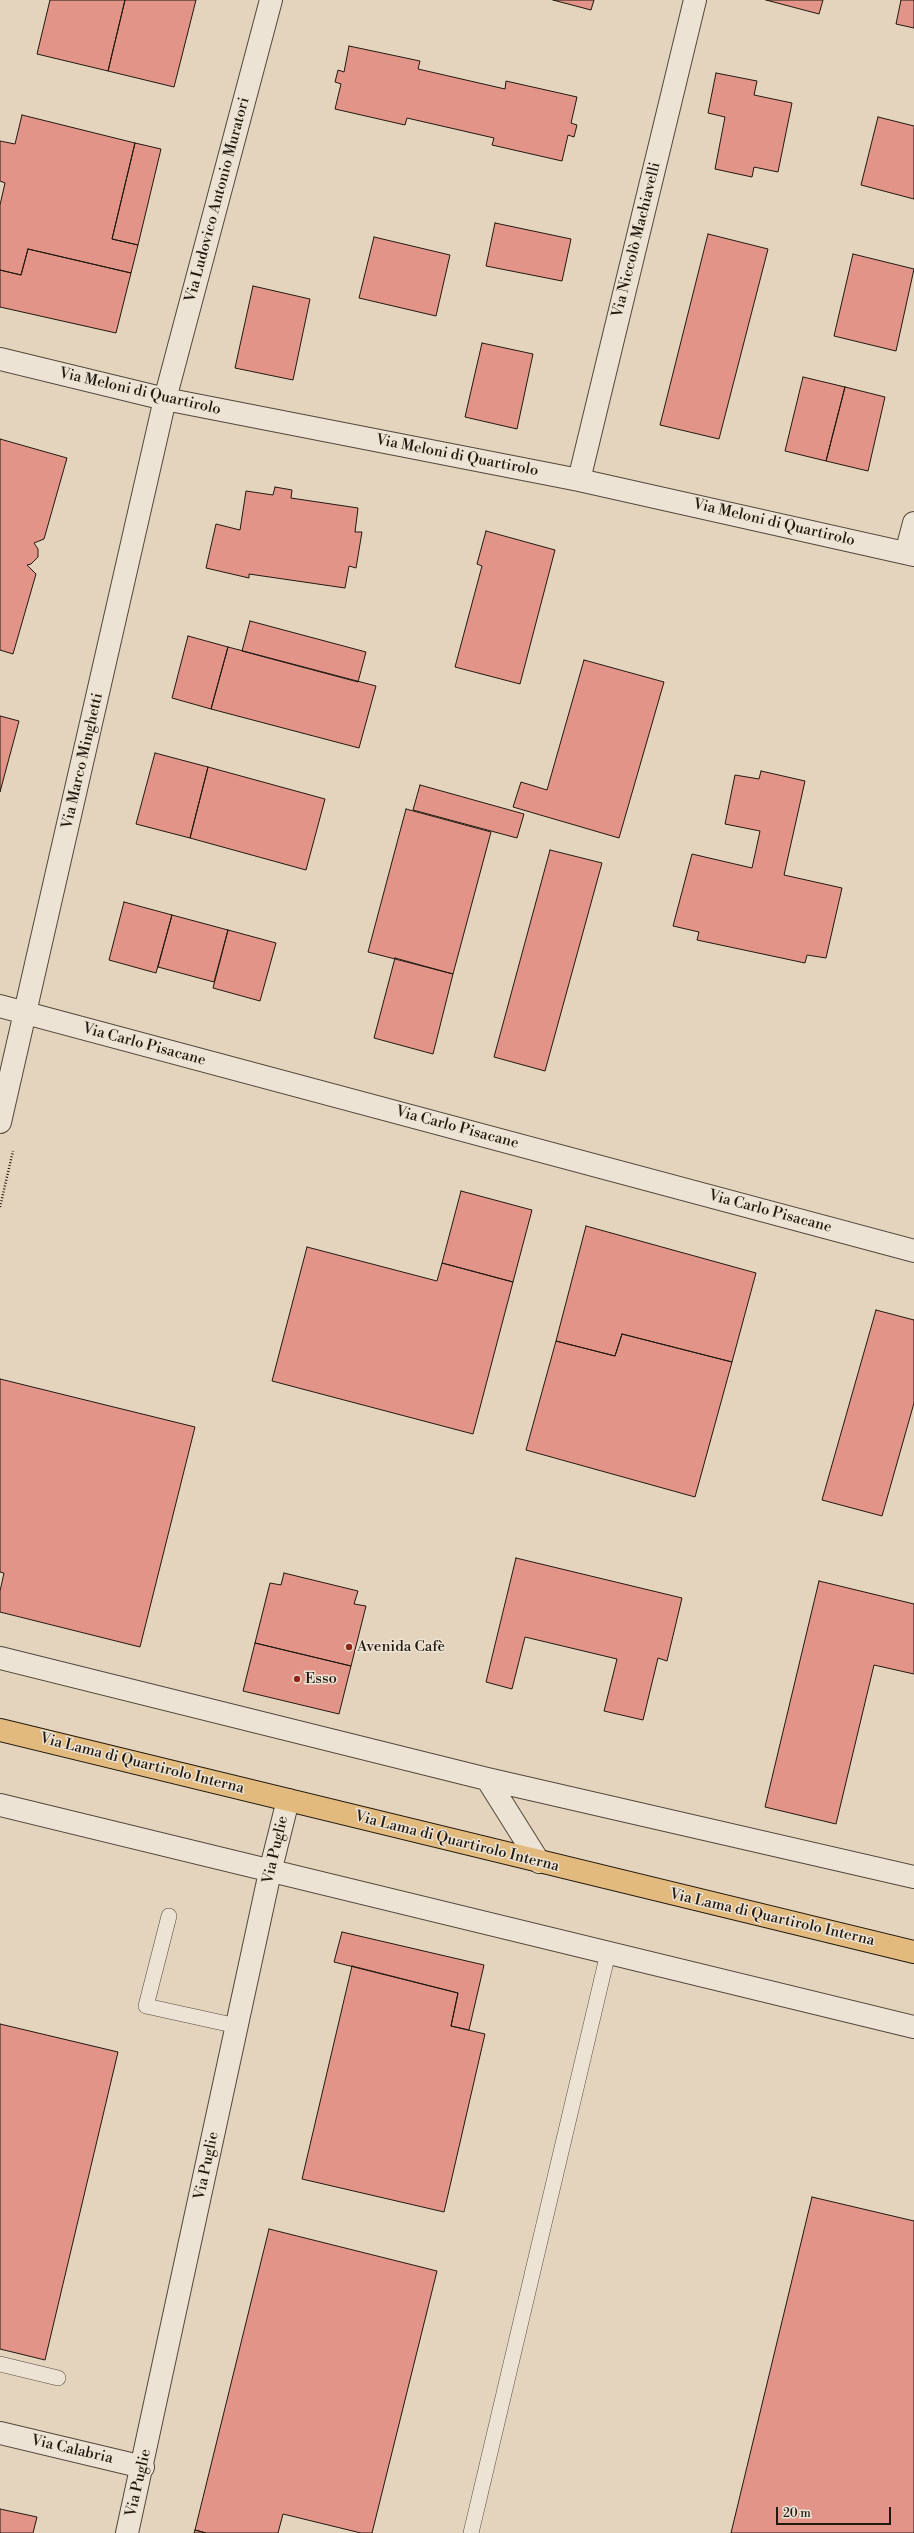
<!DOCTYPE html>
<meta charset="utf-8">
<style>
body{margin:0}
#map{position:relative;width:914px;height:2533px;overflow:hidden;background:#e4d4bd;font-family:"Libre Bodoni",serif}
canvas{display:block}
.scale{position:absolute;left:776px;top:2507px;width:115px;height:18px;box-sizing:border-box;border:2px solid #21190f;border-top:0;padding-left:5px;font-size:12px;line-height:14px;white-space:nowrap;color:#21190f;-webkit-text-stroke:3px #ede3d4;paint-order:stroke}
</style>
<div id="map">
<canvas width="914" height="2533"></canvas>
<div class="scale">20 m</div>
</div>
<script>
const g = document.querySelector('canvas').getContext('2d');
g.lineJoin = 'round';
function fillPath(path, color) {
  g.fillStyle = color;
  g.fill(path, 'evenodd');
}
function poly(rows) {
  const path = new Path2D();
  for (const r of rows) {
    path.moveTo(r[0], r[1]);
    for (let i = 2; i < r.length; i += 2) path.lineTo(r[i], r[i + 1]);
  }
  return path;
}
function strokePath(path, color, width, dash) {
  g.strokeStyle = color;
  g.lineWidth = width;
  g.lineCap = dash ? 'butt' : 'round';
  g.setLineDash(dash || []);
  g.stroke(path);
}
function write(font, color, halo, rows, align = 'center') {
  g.font = font + ' "Libre Bodoni",serif';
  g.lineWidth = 3;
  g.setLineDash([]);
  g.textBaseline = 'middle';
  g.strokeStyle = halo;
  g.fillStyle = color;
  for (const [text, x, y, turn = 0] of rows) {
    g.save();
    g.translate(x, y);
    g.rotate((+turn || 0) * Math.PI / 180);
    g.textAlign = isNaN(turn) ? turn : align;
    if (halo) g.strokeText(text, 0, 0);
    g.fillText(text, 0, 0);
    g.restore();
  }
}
const building = poly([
 [50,0,125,0,108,71,37,54,50,0],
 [125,0,196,0,174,87,108,71,125,0],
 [553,0,594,0,591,10,553,0],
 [766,0,823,0,819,14,766,0],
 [901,0,914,0,914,28,896,24,901,0],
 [349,46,420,61,418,69,505,89,506,81,577,97,571,123,577,125,574,137,568,135,562,161,492,145,494,138,407,118,405,125,335,109,341,84,335,82,338,70,344,72,349,46],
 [716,73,757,81,754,95,792,103,778,172,754,167,752,177,715,169,725,117,708,113,716,73],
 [22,115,135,143,112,239,138,245,131,273,28,249,21,275,0,270,0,205,5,183,0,181,0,141,15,144,22,115],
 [878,117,914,126,914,199,861,185,878,117],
 [135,143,161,149,138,245,112,239,135,143],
 [495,223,571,239,562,281,486,266,495,223],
 [708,234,768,249,719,439,660,425,708,234],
 [374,237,450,255,436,316,359,298,374,237],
 [28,249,131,273,116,333,0,307,0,270,21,275,28,249],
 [853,254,914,269,896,351,834,336,853,254],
 [253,286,310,299,293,380,235,368,253,286],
 [482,343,533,354,517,429,465,417,482,343],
 [803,377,845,387,826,461,785,451,803,377],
 [845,387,885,397,868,471,826,461,845,387],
 [0,439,67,458,44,539,34,543,38,549,38,557,31,564,27,565,36,574,13,654,0,650,0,439],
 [275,487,292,490,291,498,358,508,355,532,362,532,356,568,349,566,345,588,249,574,249,578,206,568,216,524,240,530,246,491,273,495,275,487],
 [486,531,555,550,520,684,455,667,482,566,477,564,486,531],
 [250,621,366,652,358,682,242,651,250,621],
 [188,636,228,647,211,709,172,698,188,636],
 [228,647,376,686,359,748,211,709,228,647],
 [584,660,664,682,619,838,513,807,521,782,547,790,584,660],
 [0,716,19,721,0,792,0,716],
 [155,753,208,767,190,838,136,824,155,753],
 [208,767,325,799,306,870,190,838,208,767],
 [761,771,805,781,784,875,842,888,826,958,807,955,805,963,697,940,699,932,673,926,692,854,752,868,760,831,725,824,735,775,759,779,761,771],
 [420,785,524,814,517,838,413,810,420,785],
 [406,809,491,832,453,974,368,952,406,809],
 [550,850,602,863,545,1071,494,1057,550,850],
 [124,902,172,915,156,973,109,960,124,902],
 [172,915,228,930,214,982,158,967,172,915],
 [228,930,276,943,260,1001,213,988,228,930],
 [395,958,453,974,433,1054,374,1038,395,958],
 [461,1191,532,1210,513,1282,442,1263,461,1191],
 [586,1226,756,1273,732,1362,622,1334,615,1356,556,1341,586,1226],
 [307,1247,437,1281,442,1263,513,1282,473,1434,272,1381,307,1247],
 [876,1310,914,1320,914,1403,882,1516,822,1500,876,1310],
 [622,1334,732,1362,695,1497,526,1450,556,1341,615,1356,622,1334],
 [0,1379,195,1427,140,1647,0,1612,0,1591,4,1573,0,1572,0,1379],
 [516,1558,682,1598,667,1661,658,1658,643,1720,604,1711,617,1659,525,1637,512,1689,486,1682,516,1558],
 [284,1573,358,1591,354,1604,366,1606,351,1666,255,1643,270,1583,281,1585,284,1573],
 [819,1581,914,1604,914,1674,874,1665,836,1824,765,1807,819,1581],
 [255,1643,351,1666,339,1714,243,1691,255,1643],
 [342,1932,484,1965,469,2030,451,2026,458,1993,334,1962,342,1932],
 [352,1966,458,1993,451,2026,485,2034,444,2212,302,2179,352,1966],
 [0,2024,118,2052,45,2360,0,2349,0,2024],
 [812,2197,914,2221,914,2533,731,2533,812,2197],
 [269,2229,437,2271,372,2533,361,2533,283,2514,278,2533,206,2533,195,2530,269,2229],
 [0,2509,37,2517,33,2533,0,2533,0,2509],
 [195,2530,206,2533,194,2533,195,2530]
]);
const path = poly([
 [0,1207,13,1151]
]);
const service = poly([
 [169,1916,146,2006,237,2026],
 [0,2364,58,2378],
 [471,2533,608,1953]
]);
const minor = poly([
 [0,359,165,399,579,480,914,555],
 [579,480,695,0],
 [906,553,914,523],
 [0,1006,914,1251],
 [0,1122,165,399,271,0],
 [0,1658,487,1779,914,1877],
 [487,1779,539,1862],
 [0,1805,914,2027],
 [0,2433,143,2467],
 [127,2533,270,1872,288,1800]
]);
const primary = poly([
 [0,1730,914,1952]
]);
const markers = [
 [349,1647,4,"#8f2418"],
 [297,1679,4,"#8f2418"]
];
const streetNames = [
 ["Via Ludovico Antonio Muratori",218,200,-75],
 ["Via Niccolò Machiavelli",637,240,-76],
 ["Via Meloni di Quartirolo",140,392,13],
 ["Via Meloni di Quartirolo",457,456,11],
 ["Via Meloni di Quartirolo",774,523,13],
 ["Via Marco Minghetti",83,761,-77],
 ["Via Carlo Pisacane",144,1045,15],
 ["Via Carlo Pisacane",457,1128,15],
 ["Via Carlo Pisacane",770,1212,15],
 ["Via Lama di Quartirolo Interna",142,1764,14],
 ["Via Lama di Quartirolo Interna",457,1842,14],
 ["Via Puglie",276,1850,-77],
 ["Via Lama di Quartirolo Interna",772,1918,13],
 ["Via Puglie",207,2166,-78],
 ["Via Calabria",72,2450,13],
 ["Via Puglie",139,2483,-77]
];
const poiNames = [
 ["Avenida Cafè",357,1647],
 ["Esso",305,1679]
];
fillPath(building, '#e29489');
strokePath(building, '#21190f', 1);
strokePath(service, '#52483a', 16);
strokePath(minor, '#52483a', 24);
strokePath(primary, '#21190f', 24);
strokePath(path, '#21190f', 2.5, [1, 2]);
strokePath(service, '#ede3d4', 15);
strokePath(minor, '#ede3d4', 22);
strokePath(primary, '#e2ba7e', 22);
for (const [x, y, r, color] of markers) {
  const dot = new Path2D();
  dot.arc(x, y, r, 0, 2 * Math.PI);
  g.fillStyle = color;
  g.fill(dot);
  strokePath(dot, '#ede3d4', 1.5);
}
write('15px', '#21190f', '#ede3d4', streetNames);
write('15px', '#21190f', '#ede3d4', poiNames, 'left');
</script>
